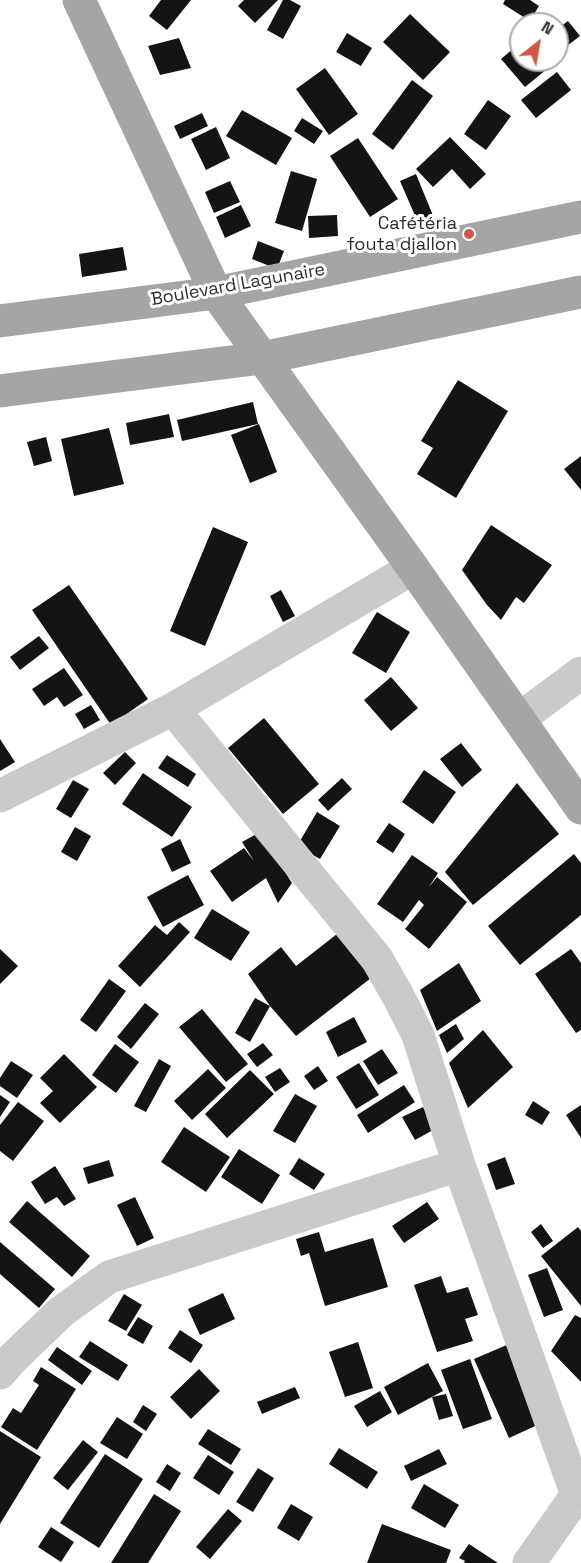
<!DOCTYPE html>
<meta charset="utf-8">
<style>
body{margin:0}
#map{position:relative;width:581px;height:1563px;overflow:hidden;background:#fff;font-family:"Space Grotesk",sans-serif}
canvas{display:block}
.north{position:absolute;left:509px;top:12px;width:60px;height:60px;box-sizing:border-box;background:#fff;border:2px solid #ababab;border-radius:50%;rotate:31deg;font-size:16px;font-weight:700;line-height:24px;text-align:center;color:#2d2d2d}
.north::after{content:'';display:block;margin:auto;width:21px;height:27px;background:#ce5845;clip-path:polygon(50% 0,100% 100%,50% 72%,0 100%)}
</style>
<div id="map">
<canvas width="581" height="1563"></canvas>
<div class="north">N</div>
</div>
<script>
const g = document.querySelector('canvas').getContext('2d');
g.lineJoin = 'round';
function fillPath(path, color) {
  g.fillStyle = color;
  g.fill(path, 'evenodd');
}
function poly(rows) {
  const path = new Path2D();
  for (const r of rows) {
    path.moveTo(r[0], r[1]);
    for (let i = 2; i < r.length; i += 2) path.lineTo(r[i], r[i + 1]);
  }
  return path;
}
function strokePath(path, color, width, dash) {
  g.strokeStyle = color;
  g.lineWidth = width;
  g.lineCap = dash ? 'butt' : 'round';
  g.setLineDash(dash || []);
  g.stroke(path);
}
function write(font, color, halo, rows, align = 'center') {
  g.font = font + ' "Space Grotesk",sans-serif';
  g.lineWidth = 6;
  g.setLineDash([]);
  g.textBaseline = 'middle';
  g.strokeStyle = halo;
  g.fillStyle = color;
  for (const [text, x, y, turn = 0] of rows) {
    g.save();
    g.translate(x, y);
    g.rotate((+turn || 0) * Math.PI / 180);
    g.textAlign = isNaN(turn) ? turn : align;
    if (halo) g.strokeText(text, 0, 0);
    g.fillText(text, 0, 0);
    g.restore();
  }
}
const building = poly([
 [161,0,191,0,167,30,149,16],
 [244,0,278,0,255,23,238,6],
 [283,0,290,0,301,6,283,39,267,30],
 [505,0,530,0,539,6,530,21,503,4],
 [410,14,450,52,423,80,383,42],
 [539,18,544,24,531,24],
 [568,21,580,36,567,46,557,32,557,29],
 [347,33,372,48,361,66,336,52],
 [179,38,191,68,160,75,148,46],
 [521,42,521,60,548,60,552,65,525,87,501,59],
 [325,68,358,114,329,135,296,89],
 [557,72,571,90,536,118,521,100],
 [412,80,433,96,393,150,372,134],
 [488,100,511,116,486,150,464,134],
 [242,110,292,138,276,165,226,136],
 [202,113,208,126,180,139,174,126],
 [302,118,323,131,314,144,294,131],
 [216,127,230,158,206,170,191,139],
 [450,137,486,174,470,189,452,169,433,187,416,169],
 [358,138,398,199,370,217,330,156],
 [291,171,317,179,302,231,275,223],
 [416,174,434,218,419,225,400,181],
 [230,181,240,202,214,213,205,192],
 [241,205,251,226,225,238,216,217],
 [337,215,338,236,309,238,308,216],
 [258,241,284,251,277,269,252,259],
 [123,247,127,270,82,277,79,254],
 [458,380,508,411,456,498,417,474,433,448,421,441],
 [253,402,258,424,182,441,177,420],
 [169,414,174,437,130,445,126,423],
 [259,424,277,472,250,483,231,435],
 [109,428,124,484,74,496,61,439],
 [46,437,52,461,34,466,27,442],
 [581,456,581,490,564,469],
 [491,525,552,565,524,603,516,597,501,620,487,605,462,570],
 [213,527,248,542,205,646,170,631],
 [69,585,148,699,111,725,32,610],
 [281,590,295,616,283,622,270,596],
 [377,612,410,632,386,673,352,653],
 [39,636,49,648,20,670,10,657],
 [64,668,83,695,64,707,57,697,44,706,32,689],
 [391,677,418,708,391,731,364,700],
 [91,705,100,720,84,729,75,714],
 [264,718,319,784,283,814,228,748],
 [0,739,15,762,0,771],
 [461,743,482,770,462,787,440,759],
 [125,752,136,763,115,785,103,773],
 [167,755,196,774,188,787,158,768],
 [424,770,456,792,433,824,402,802],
 [143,773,192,807,172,837,122,804],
 [342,778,352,789,328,811,318,800],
 [73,780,89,789,71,818,56,809],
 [517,783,559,834,473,905,445,872],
 [317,812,340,826,320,859,297,846],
 [389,823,405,834,393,853,376,842],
 [75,827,91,836,77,861,61,852],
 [260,832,292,883,278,903,266,878,232,902,210,871,244,848,254,861,242,842],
 [180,839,191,863,172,872,161,849],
 [574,854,581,863,581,915,520,965,488,926],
 [412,855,438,873,429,887,437,877,467,902,429,949,405,929,424,905,419,900,403,922,377,904],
 [188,875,204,905,163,927,147,897],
 [212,909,250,932,231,961,194,938],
 [179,922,190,932,140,987,118,966,155,925,167,935],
 [337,934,371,978,296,1036,270,1006,248,974,281,947,296,966],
 [0,949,18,966,0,984],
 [571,949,581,963,581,1030,576,1033,535,974],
 [459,963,481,1001,437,1031,420,990],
 [109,979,126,991,96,1032,80,1020],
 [255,998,270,1006,250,1042,235,1033],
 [145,1003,159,1014,131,1049,117,1037],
 [202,1009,248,1064,226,1082,179,1027],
 [354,1017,367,1042,338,1057,326,1032],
 [456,1024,464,1039,447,1053,439,1035],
 [483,1030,513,1067,468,1108,449,1063],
 [263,1043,273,1055,257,1067,247,1054],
 [115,1044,139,1062,116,1093,92,1075],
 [382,1049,398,1073,378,1085,363,1061],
 [64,1054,97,1087,60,1123,40,1103,53,1091,40,1078],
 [159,1059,171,1066,146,1112,134,1106],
 [11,1061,33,1075,17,1098,0,1086,0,1078],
 [359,1063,379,1095,356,1109,336,1077],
 [318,1066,328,1081,314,1090,304,1076],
 [280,1068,290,1082,275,1092,265,1077],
 [208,1069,226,1088,192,1120,174,1101],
 [250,1070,274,1094,227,1138,205,1114],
 [404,1085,415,1102,368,1133,357,1115],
 [295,1094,317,1106,295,1143,273,1131],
 [0,1095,10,1102,0,1117],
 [533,1101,550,1112,542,1125,525,1115],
 [18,1102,44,1121,13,1161,0,1151,0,1125],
 [581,1105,581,1138,566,1115],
 [423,1107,435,1129,415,1140,402,1117],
 [184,1127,230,1157,206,1192,161,1162],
 [239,1149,280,1175,262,1204,221,1177],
 [505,1157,515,1184,496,1190,487,1164],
 [299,1158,325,1174,314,1190,289,1174],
 [109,1160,114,1176,88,1184,83,1168],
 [55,1166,76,1199,64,1206,57,1197,45,1204,31,1182],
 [135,1197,154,1238,137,1246,117,1205],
 [27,1201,90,1256,72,1277,9,1222],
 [427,1202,439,1219,404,1243,392,1226],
 [541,1224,553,1241,543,1248,531,1232],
 [578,1227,581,1231,581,1306,541,1256],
 [319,1232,325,1252,373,1238,388,1287,325,1306,309,1253,301,1256,296,1239],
 [0,1242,55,1289,39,1308,0,1274],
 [547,1268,563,1310,544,1317,528,1275],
 [441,1276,447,1293,468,1287,478,1315,465,1319,473,1341,437,1352,414,1285],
 [223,1293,235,1319,200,1335,188,1309],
 [124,1294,142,1305,126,1331,108,1321],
 [575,1315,581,1318,581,1382,551,1351],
 [138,1317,153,1326,143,1344,127,1335],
 [180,1330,203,1345,191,1363,168,1348],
 [90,1341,128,1365,118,1381,79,1357],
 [358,1342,373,1388,345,1397,329,1352],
 [509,1344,544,1422,509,1438,474,1359],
 [57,1347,92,1371,82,1385,48,1360],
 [470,1359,492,1419,463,1429,441,1370],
 [428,1363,443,1391,398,1415,384,1387],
 [41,1367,76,1389,37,1450,1,1427,13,1408,21,1413,39,1385,33,1381],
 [199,1369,220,1391,191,1419,170,1397],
 [295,1387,300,1398,262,1414,257,1402],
 [380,1391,392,1412,367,1427,354,1406],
 [446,1394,453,1416,439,1420,432,1397],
 [143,1405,157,1414,146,1431,133,1422],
 [117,1417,143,1434,127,1459,100,1443],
 [208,1429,241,1449,231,1465,198,1444],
 [0,1431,41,1457,0,1524],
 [83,1440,98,1452,68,1490,53,1478],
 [339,1448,378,1472,367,1489,329,1464],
 [439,1449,447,1464,411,1481,404,1466],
 [105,1454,143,1479,99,1548,60,1523],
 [208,1455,234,1472,219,1495,193,1478],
 [167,1464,181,1473,170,1491,156,1482],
 [258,1468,274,1478,253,1512,236,1502],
 [424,1484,459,1505,445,1528,411,1508],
 [154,1494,181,1511,148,1563,111,1563],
 [291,1504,313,1517,299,1541,277,1528],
 [228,1509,242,1521,210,1559,196,1547],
 [382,1524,451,1550,446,1563,367,1563],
 [51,1527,74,1542,61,1562,38,1547],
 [469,1544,498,1563,464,1563,465,1561,459,1558]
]);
const minor = poly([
 [173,709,377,959,397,994,418,1035,459,1165,577,1495],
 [519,719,581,673],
 [0,796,173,709,413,568],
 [0,1373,12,1359,61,1312,109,1277,459,1165],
 [529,1563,581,1489]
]);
const major = poly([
 [79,0,216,293,413,568,581,808],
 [0,321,216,293,581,217],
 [0,391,262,358,581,292]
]);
const markers = [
 [469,234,6,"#ce5845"]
];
const poiNames = [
 ["Cafétéria",457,224],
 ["fouta djallon",457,245]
];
const streetNames = [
 ["Boulevard Lagunaire",238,285,-10]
];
fillPath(building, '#141414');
strokePath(minor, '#cacaca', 33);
strokePath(major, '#a5a5a5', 33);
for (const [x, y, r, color] of markers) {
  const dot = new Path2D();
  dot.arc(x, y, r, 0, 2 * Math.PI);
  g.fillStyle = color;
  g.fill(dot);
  strokePath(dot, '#fff', 2);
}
write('18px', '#2d2d2d', '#fff', poiNames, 'right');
write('18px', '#2d2d2d', '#fff', streetNames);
</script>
